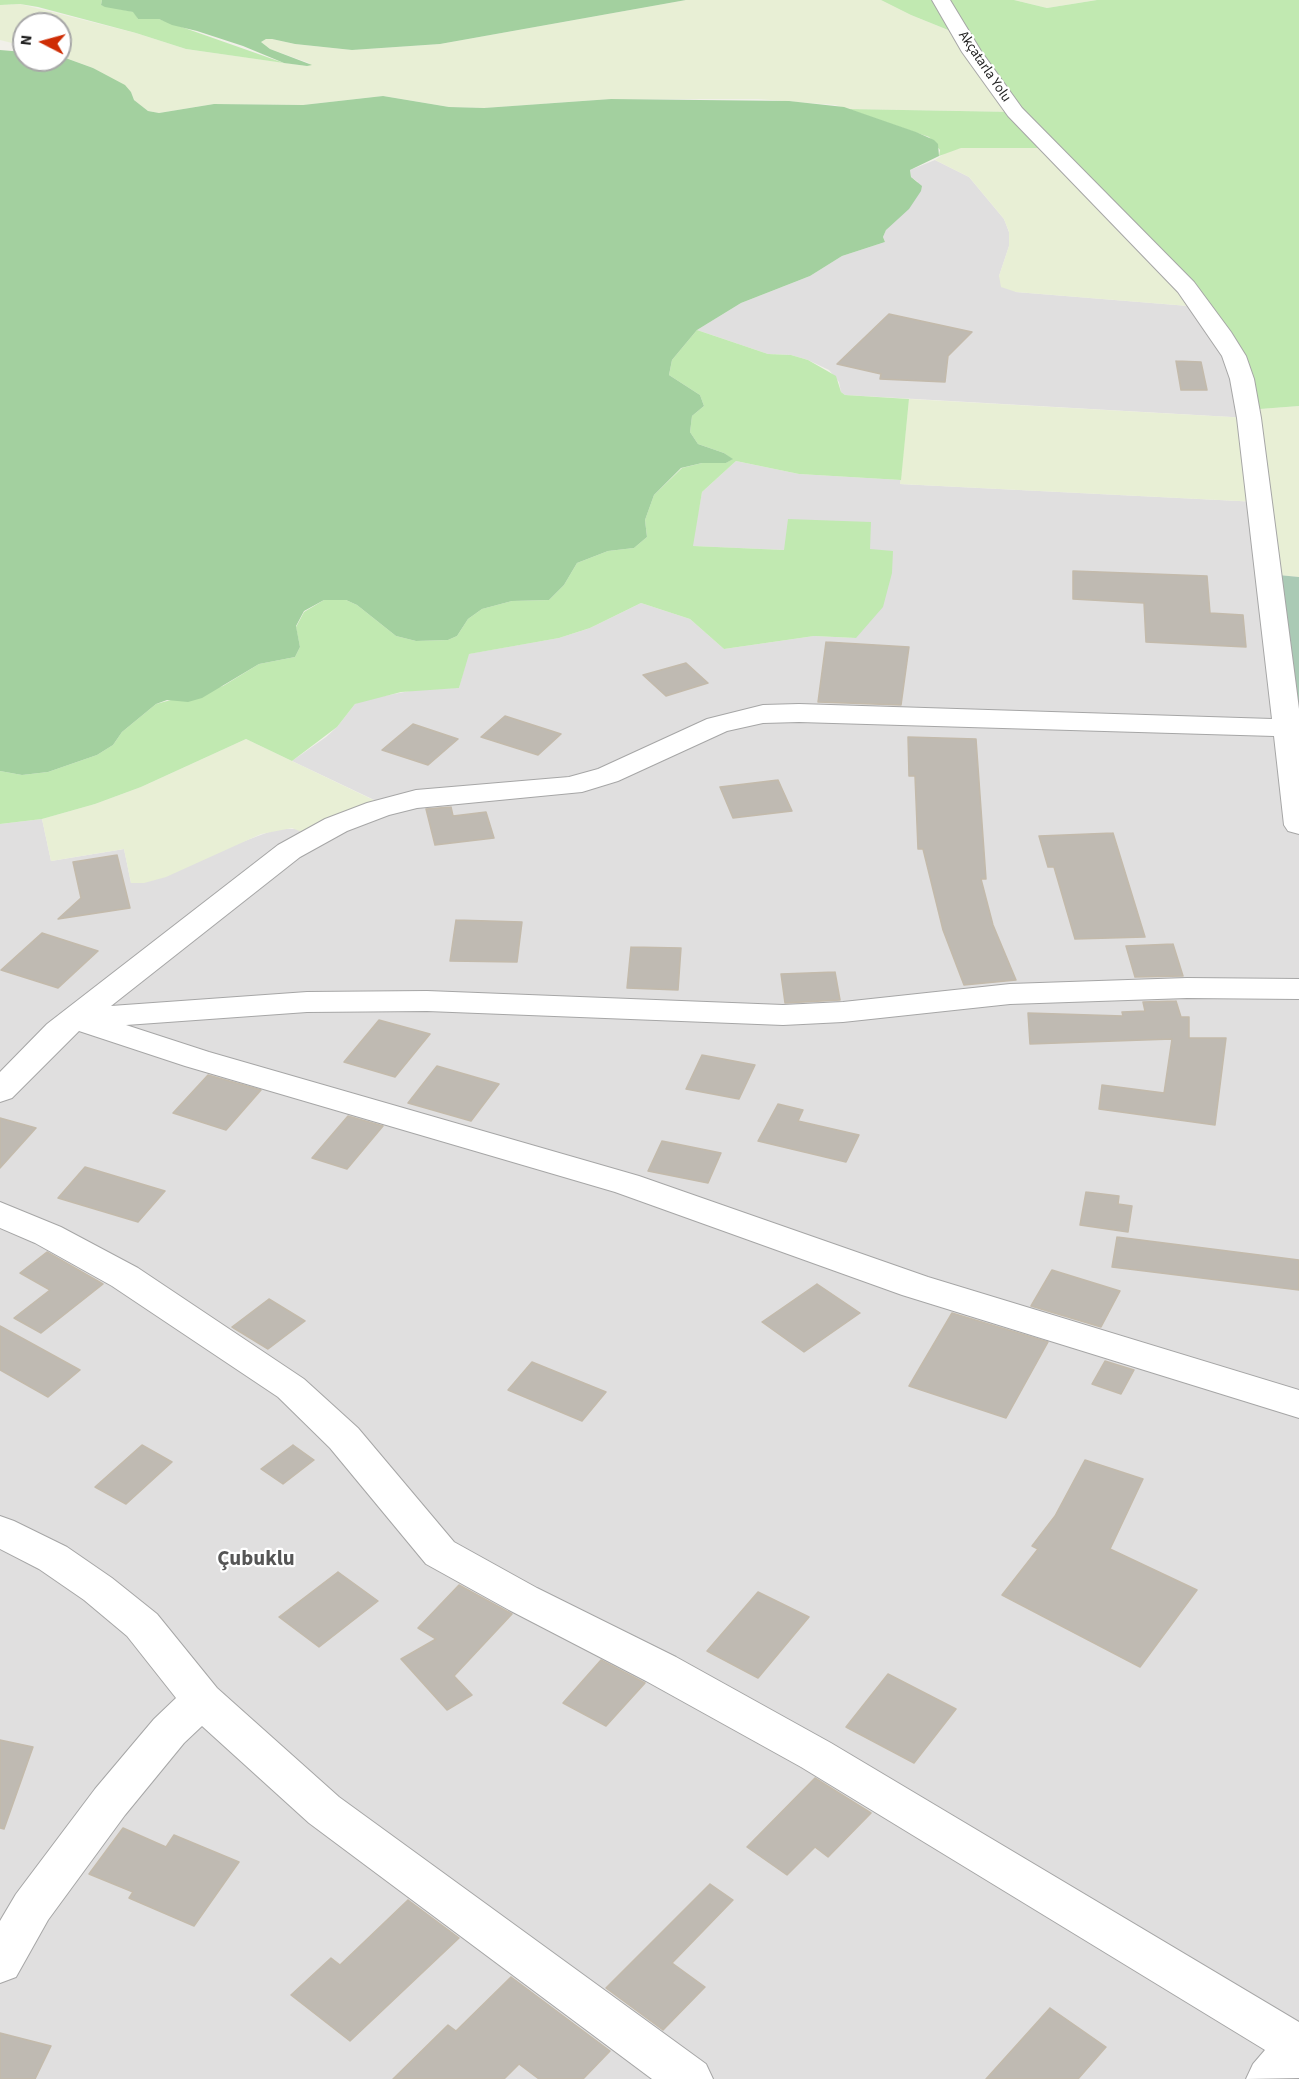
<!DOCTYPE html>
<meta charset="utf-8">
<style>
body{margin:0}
#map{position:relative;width:1299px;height:2079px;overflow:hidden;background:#f1f0e9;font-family:"Source Sans 3",sans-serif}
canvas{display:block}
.north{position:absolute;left:12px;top:12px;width:60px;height:60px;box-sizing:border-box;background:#fff;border:2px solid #a7a7a7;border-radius:50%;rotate:276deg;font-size:16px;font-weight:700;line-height:24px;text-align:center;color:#222}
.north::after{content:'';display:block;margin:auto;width:21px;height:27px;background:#ce2d05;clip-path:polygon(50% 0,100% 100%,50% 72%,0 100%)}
</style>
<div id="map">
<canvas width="1299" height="2079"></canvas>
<div class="north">N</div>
</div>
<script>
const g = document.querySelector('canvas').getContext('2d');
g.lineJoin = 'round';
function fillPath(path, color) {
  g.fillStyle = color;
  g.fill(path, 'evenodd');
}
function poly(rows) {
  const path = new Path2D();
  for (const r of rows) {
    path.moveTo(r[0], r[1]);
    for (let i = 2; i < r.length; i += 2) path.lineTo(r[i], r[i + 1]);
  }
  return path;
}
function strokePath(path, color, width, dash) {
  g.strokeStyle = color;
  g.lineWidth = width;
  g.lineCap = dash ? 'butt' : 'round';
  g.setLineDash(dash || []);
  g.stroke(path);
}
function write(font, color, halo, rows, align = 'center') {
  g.font = font + ' "Source Sans 3",sans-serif';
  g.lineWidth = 4.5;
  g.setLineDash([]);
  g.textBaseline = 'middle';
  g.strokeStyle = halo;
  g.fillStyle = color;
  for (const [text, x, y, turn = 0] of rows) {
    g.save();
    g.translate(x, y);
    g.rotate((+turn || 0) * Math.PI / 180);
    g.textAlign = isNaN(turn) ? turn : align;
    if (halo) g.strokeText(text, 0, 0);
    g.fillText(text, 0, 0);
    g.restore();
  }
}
const residential = poly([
 [935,160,969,177,1004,219,1009,232,1009,246,999,276,1016,292,1201,307,1211,320,1249,418,845,395,841,392,839,382,829,370,808,360,791,355,768,354,697,330,741,303,810,276,842,256,885,242,883,237,886,230,918,182,911,177,910,170],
 [736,461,799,474,901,480,900,484,1259,502,1299,825,1299,2079,0,2079,0,824,42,819,51,861,124,849,131,883,277,829,299,829,314,837,387,806,292,761,326,737,337,727,355,704,363,700,420,689,459,688,468,654,559,638,590,628,641,603,690,619,724,649,814,636,856,638,784,550,692,546,702,492]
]);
const farmland = poly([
 [686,0,881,0,911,15,963,36,1015,112,848,109,835,105,758,99,611,99,484,108,449,107,383,96,303,105,214,104,159,113,148,111,134,100,131,92,93,68,60,56,60,24,24,24,24,46,0,40,0,5,20,4,136,33,186,49,307,66,309,63,270,49,261,42,266,39,272,39,295,44,352,50,440,44],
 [1014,0,1097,0,1047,8],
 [961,148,1050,148,1201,307,1016,292,1001,287,999,276,1009,246,1009,232,1004,219,969,177,935,160,948,151],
 [909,399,1248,418,1247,410,1299,406,1299,577,1268,574,1259,502,900,484],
 [246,739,388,807,314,837,292,828,261,834,166,877,144,883,131,883,124,849,51,861,42,819,95,804,141,787]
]);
const grass = poly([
 [0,0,102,0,101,5,134,12,138,19,159,19,284,63,186,49,136,33,38,7,20,4,0,5],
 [881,0,1014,0,1047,8,1097,0,1299,0,1299,406,1247,410,1223,337,1050,148,961,148,939,156,940,150,929,137,848,109,1014,112,963,36,911,15],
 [697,330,768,354,791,355,808,360,836,376,841,392,845,395,909,399,901,480,799,474,736,461,702,492,693,546,784,550,788,519,871,522,870,549,893,551,892,573,883,607,856,638,814,636,724,649,690,619,641,603,590,628,559,638,469,654,459,688,401,692,355,704,337,727,292,761,246,739,141,787,95,804,42,819,0,824,0,771,22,775,48,772,97,755,113,745,122,732,156,704,223,686,259,664,295,657,300,647,296,627,304,612,324,600,346,600,357,605,396,636,416,641,448,640,457,636,468,619,482,609,512,601,549,600,564,585,577,563,608,551,634,548,647,537,645,520,654,495,682,468,702,463,726,463,732,459,724,453,698,444,690,432,692,416,704,406,700,395,669,375,672,360]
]);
const forest = poly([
 [102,0,686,0,440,44,352,50,295,44,272,39,266,39,261,42,270,49,312,65,307,66,284,63,243,46,197,31,172,25,159,19,138,19,133,12,105,7,101,5],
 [0,50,24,52,24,60,60,60,60,56,93,68,125,85,131,92,134,100,148,111,159,113,214,104,303,105,383,96,449,107,484,108,611,99,789,101,844,107,916,132,934,140,938,144,939,156,910,170,911,177,922,186,921,191,909,209,886,230,883,237,885,242,842,256,810,276,741,303,697,330,672,360,669,375,700,395,704,406,692,416,690,432,698,444,724,453,733,459,726,463,702,463,681,468,654,495,645,520,647,537,634,548,608,551,577,563,564,585,549,600,512,601,482,609,468,619,457,636,448,640,416,641,396,636,357,605,346,600,324,600,304,611,296,626,300,647,295,657,259,664,202,698,188,702,167,700,156,704,122,732,113,745,97,755,48,772,22,775,0,771]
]);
const cemetery = poly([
 [1268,574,1299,577,1299,825]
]);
const building = poly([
 [889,314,972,332,948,356,945,382,880,379,881,374,837,364,889,314],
 [1176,361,1201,362,1207,390,1181,390,1176,361],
 [1073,571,1207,576,1210,613,1243,615,1246,647,1146,642,1144,603,1073,599,1073,571],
 [826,642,909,647,901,705,818,702,826,642],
 [686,663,708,683,666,696,643,675,686,663],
 [505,716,561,734,538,755,481,737,505,716],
 [413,724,458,739,428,765,382,750,413,724],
 [908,737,976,739,986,879,981,879,993,925,1016,980,964,985,943,930,923,849,918,849,915,776,909,776,908,737],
 [778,780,792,811,733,818,720,787,778,780],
 [451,807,453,816,486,812,494,838,435,845,426,809,451,807],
 [1113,833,1145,937,1075,939,1054,867,1048,867,1039,836,1113,833],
 [117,855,130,908,58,919,81,898,73,862,117,855],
 [456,920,522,922,517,962,450,961,456,920],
 [42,933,98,951,58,988,1,970,42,933],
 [1173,944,1183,976,1135,977,1126,946,1173,944],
 [631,947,681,948,678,990,627,988,631,947],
 [835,972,840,1000,785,1003,781,974,835,972],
 [1176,1001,1181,1017,1189,1017,1189,1038,1226,1038,1215,1125,1099,1109,1102,1085,1164,1093,1172,1039,1030,1044,1028,1013,1123,1016,1122,1012,1145,1011,1143,1002,1176,1001],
 [379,1020,430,1034,395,1077,344,1062,379,1020],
 [702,1055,755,1065,739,1099,686,1089,702,1055],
 [437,1066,499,1084,471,1121,408,1103,437,1066],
 [208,1075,261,1090,226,1130,173,1113,208,1075],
 [778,1104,803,1110,798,1121,859,1135,846,1162,758,1141,778,1104],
 [348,1116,383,1126,347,1169,312,1158,348,1116],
 [0,1118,36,1128,0,1168,0,1118],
 [662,1141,721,1153,708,1183,648,1171,662,1141],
 [85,1167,165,1191,138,1222,58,1198,85,1167],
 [1086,1192,1119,1196,1118,1204,1132,1206,1128,1232,1080,1225,1086,1192],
 [1117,1237,1299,1260,1299,1290,1112,1267,1117,1237],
 [47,1252,103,1284,41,1333,14,1318,50,1290,20,1273,47,1252],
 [1052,1270,1120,1291,1101,1327,1031,1306,1052,1270],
 [817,1284,860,1313,804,1352,762,1322,817,1284],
 [269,1299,305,1321,268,1349,232,1327,269,1299],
 [952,1313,1048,1342,1006,1418,909,1386,952,1313],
 [0,1326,80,1370,48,1397,0,1370,0,1326],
 [1105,1361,1134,1370,1121,1394,1092,1384,1105,1361],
 [532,1362,606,1392,582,1421,508,1390,532,1362],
 [142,1445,172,1462,126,1504,95,1487,142,1445],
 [293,1445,314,1460,283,1484,261,1469,293,1445],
 [1085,1460,1143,1479,1110,1549,1197,1590,1140,1667,1002,1595,1038,1549,1032,1546,1055,1516,1085,1460],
 [338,1572,378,1601,319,1647,279,1617,338,1572],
 [459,1585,512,1614,454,1676,472,1695,447,1710,401,1659,436,1639,418,1628,459,1585],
 [758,1592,809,1617,758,1678,707,1651,758,1592],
 [601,1660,645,1683,606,1726,563,1703,601,1660],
 [888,1674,956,1709,914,1763,846,1727,888,1674],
 [0,1740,33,1747,4,1829,0,1828,0,1740],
 [815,1778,871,1813,828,1857,815,1847,787,1875,747,1847,815,1778],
 [123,1828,166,1847,174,1835,239,1862,194,1926,129,1898,133,1892,89,1874,123,1828],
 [710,1884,733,1900,672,1963,705,1987,663,2030,606,1988,710,1884],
 [408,1900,459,1938,350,2041,291,1995,331,1958,340,1965,408,1900],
 [511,1977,610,2051,583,2079,539,2079,519,2064,504,2079,393,2079,448,2025,456,2031,511,1977],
 [1050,2008,1106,2047,1078,2079,986,2079,1050,2008],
 [0,2033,51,2046,35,2079,0,2079,0,2033]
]);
const minor = poly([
 [932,0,950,0,981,51,1022,108,1194,282,1231,332,1246,356,1254,379,1261,418,1299,709,1299,834,1288,831,1284,825,1274,736,799,722,763,723,727,731,618,781,582,792,417,808,389,815,347,831,300,857,111,1006,307,992,427,991,783,1005,843,1002,1010,984,1187,978,1299,979,1299,999,1187,998,1010,1004,843,1022,783,1025,427,1011,307,1012,126,1025,209,1052,639,1176,928,1277,1299,1390,1299,1418,902,1295,615,1192,185,1066,79,1031,12,1098,0,1102,0,1072,47,1024,278,845,325,819,367,803,416,790,569,777,598,769,707,719,763,705,799,704,1272,719,1237,418,1230,379,1222,356,1178,292,1008,116,962,52,932,0],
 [0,1202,61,1227,138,1268,304,1379,358,1428,454,1542,537,1588,676,1657,831,1743,1299,2022,1299,2078,1246,2079,1253,2064,1265,2050,801,1767,646,1681,509,1610,426,1564,330,1448,278,1397,112,1286,35,1243,0,1228,0,1202],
 [0,1516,14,1521,67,1547,112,1578,157,1614,217,1688,339,1797,706,2064,713,2079,652,2079,309,1823,202,1726,184,1743,125,1815,48,1920,16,1977,0,1983,0,1921,16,1894,95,1789,154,1719,176,1698,127,1636,84,1600,39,1569,0,1549,0,1516]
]);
const farStreetnames = [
 ["Akçatarla Yolu",984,67,56]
];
const nearNeighbourhoodnames = [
 ["Çubuklu",256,1560]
];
fillPath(residential, '#e0dfdf');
fillPath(farmland, '#e8efd5');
fillPath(grass, '#c1e9b1');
fillPath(forest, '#a3d09f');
fillPath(cemetery, '#aacab5');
fillPath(building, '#bfbab2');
strokePath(building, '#c3baab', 1.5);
strokePath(minor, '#a6a6a6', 2);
fillPath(minor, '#fff');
write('14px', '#222', '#fff', farStreetnames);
write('bold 21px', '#555', '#fff', nearNeighbourhoodnames);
</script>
